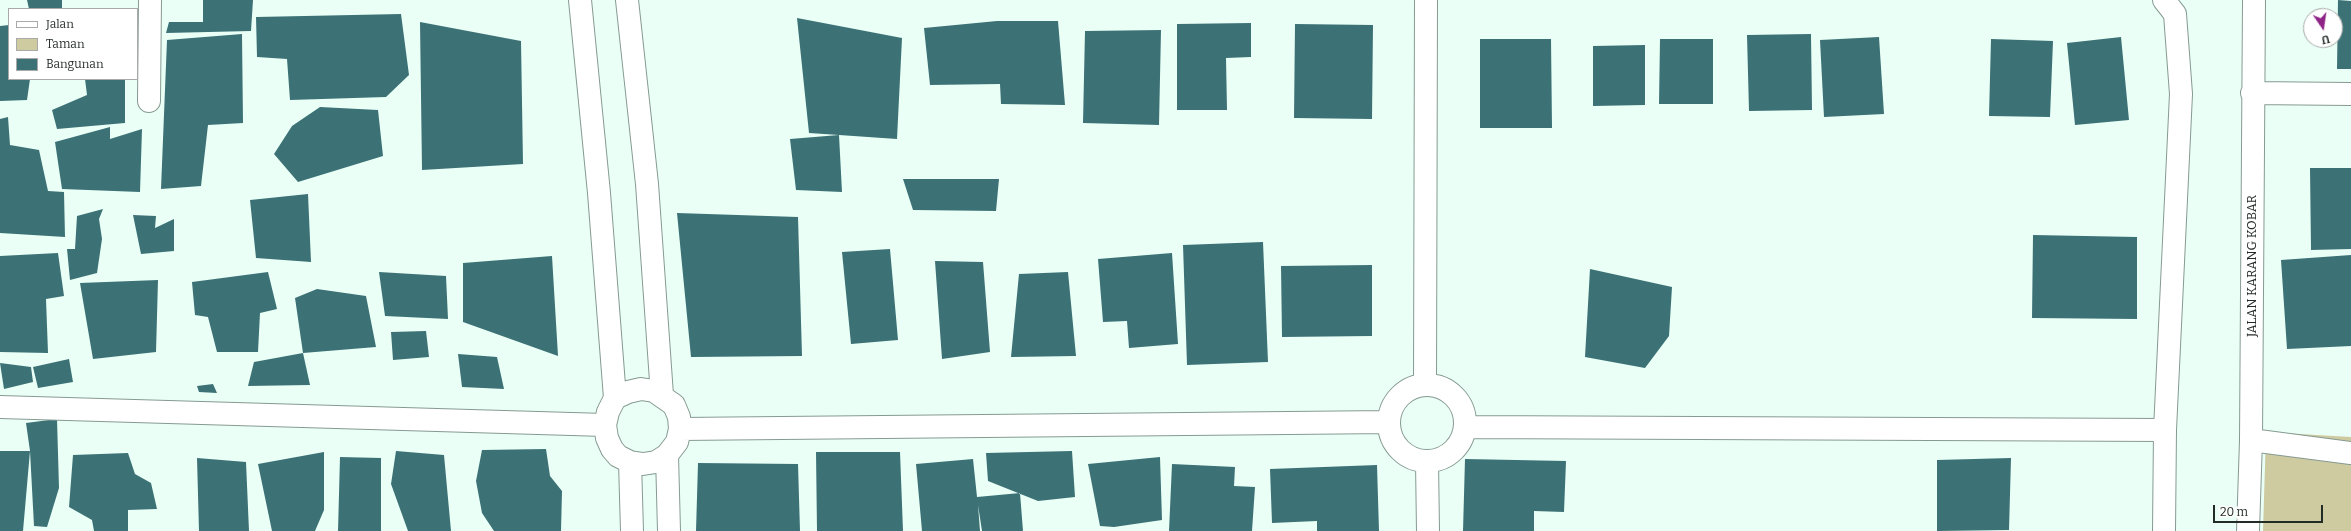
<!DOCTYPE html>
<style>
body{margin:0}
#map{position:relative;width:2351px;height:531px;overflow:hidden;background:#eafff6;font-family:Bitter,serif}
canvas{display:block}
.legend{position:absolute;left:8px;top:8px;width:130px;height:72px;box-sizing:border-box;background:#fff;border:1px solid #a7aaa9;margin:0;padding:5px 7px;list-style:none;font-size:12px;color:#232b27}
.legend li{display:flex;align-items:center;gap:8px;height:20px}
.legend b{width:20px;border:1px solid #a7aaa9}
.north{position:absolute;left:2303px;top:8px;width:40px;height:40px;box-sizing:border-box;background:#fff;border:1px solid #a7aaa9;border-radius:50%;rotate:167deg;font-size:11px;font-weight:700;line-height:16px;text-align:center;color:#232b27}
.north::after{content:'';display:block;margin:auto;width:14px;height:18px;background:#8f2386;clip-path:polygon(50% 0,100% 100%,50% 72%,0 100%)}
.scale{position:absolute;left:2213px;top:505px;width:110px;height:18px;box-sizing:border-box;border:2px solid #232b27;border-top:0;padding-left:5px;font-size:12px;line-height:14px;white-space:nowrap;color:#232b27;-webkit-text-stroke:3px #fff;paint-order:stroke}
</style>
<div id="map">
<canvas width="2351" height="531"></canvas>
<ul class="legend">
<li><b style="height:5px;background:#fff"></b>Jalan</li>
<li><b style="height:11px;background:#cfcba1"></b>Taman</li>
<li><b style="height:11px;background:#3c7276"></b>Bangunan</li>
</ul>
<div class="north">U</div>
<div class="scale">20 m</div>
</div>
<script>
const g = document.querySelector('canvas').getContext('2d');
g.lineJoin = 'round';
function fillPath(path, color) {
  g.fillStyle = color;
  g.fill(path, 'evenodd');
}
function poly(rows) {
  const path = new Path2D();
  for (const r of rows) {
    if (r.length === 3) {
      path.moveTo(r[0] + r[2], r[1]);
      path.arc(r[0], r[1], r[2], 0, 2 * Math.PI);
      continue;
    }
    path.moveTo(r[0], r[1]);
    for (let i = 2; i < r.length; i += 2) path.lineTo(r[i], r[i + 1]);
  }
  return path;
}
function strokePath(path, color, width, dash) {
  g.strokeStyle = color;
  g.lineWidth = width;
  g.lineCap = dash ? 'butt' : 'round';
  g.setLineDash(dash || []);
  g.stroke(path);
}
function write(font, color, halo, rows, align = 'center') {
  g.font = font + ' Bitter,serif';
  g.lineWidth = 4;
  g.setLineDash([]);
  g.textBaseline = 'middle';
  g.strokeStyle = halo;
  g.fillStyle = color;
  for (const [text, x, y, turn = 0] of rows) {
    g.save();
    g.translate(x, y);
    g.rotate((+turn || 0) * Math.PI / 180);
    g.textAlign = isNaN(turn) ? turn : align;
    if (halo) g.strokeText(text, 0, 0);
    g.fillText(text, 0, 0);
    g.restore();
  }
}
const green = poly([
 [2266,432,2351,437,2351,531,2263,531]
]);
const building = poly([
 [27,0,62,0,62,9,29,9],
 [203,0,253,0,251,31,166,33,169,22,203,22],
 [2338,0,2351,1,2351,69,2337,69],
 [401,14,409,75,386,97,290,100,287,59,257,57,256,17],
 [797,18,902,38,897,139,839,135,842,192,796,190,790,139,839,135,809,133],
 [997,21,1058,21,1065,105,1001,104,1000,84,930,85,924,28],
 [420,22,521,41,523,164,422,170],
 [1251,23,1251,57,1226,58,1227,110,1177,110,1177,24],
 [1295,24,1373,25,1372,119,1294,118],
 [9,25,9,79,30,79,27,100,0,101,0,26],
 [1161,30,1159,125,1083,123,1085,31],
 [242,34,243,123,208,125,201,186,161,189,167,40],
 [1811,34,1812,110,1749,111,1747,35],
 [1879,37,1884,114,1824,117,1820,40],
 [2121,37,2129,120,2075,125,2067,43],
 [1480,39,1551,39,1552,128,1480,128],
 [1660,39,1713,39,1713,104,1659,104],
 [1991,39,2053,41,2050,117,1989,116],
 [1645,45,1645,105,1593,106,1593,46],
 [85,79,125,79,125,123,57,129,52,110,87,95],
 [320,107,378,110,383,156,298,182,274,154,292,126],
 [8,117,10,145,39,150,48,191,64,192,65,237,0,233,0,119],
 [110,127,110,139,142,129,140,192,62,189,55,142],
 [2310,168,2351,168,2351,249,2311,250],
 [903,179,999,179,996,211,913,210],
 [308,194,311,262,256,258,250,200],
 [103,209,99,219,102,239,97,273,70,280,67,249,75,249,77,216],
 [677,213,798,217,802,356,691,357],
 [133,215,156,216,155,228,174,219,174,251,141,254],
 [2033,235,2137,237,2137,319,2032,318],
 [1263,242,1268,362,1187,365,1183,245],
 [890,249,898,340,851,344,842,252],
 [58,253,64,296,46,299,48,353,0,352,0,256],
 [1172,253,1178,344,1129,348,1127,321,1103,322,1098,259],
 [2351,255,2351,346,2287,349,2281,260],
 [552,256,558,356,463,322,463,263],
 [935,261,983,262,990,352,942,359],
 [1372,265,1372,336,1282,337,1281,266],
 [1590,269,1672,287,1669,336,1645,368,1585,357],
 [268,272,277,309,260,313,258,352,217,352,208,317,195,315,192,282],
 [379,272,446,276,448,319,385,316],
 [1068,272,1076,356,1011,357,1019,274],
 [158,280,156,352,93,359,80,283],
 [317,289,366,296,376,347,303,353,310,385,248,386,254,362,303,353,295,298],
 [426,331,429,357,393,360,391,332],
 [458,354,497,357,504,389,462,387],
 [69,359,73,382,38,388,33,367],
 [0,363,31,367,33,382,4,389],
 [213,384,217,393,199,392,197,386],
 [57,419,59,488,47,527,34,526,30,451,26,423],
 [546,449,550,476,562,491,561,531,494,531,482,513,476,481,482,450],
 [0,451,30,451,23,531,0,531],
 [396,451,444,455,451,531,408,531,391,484],
 [1072,451,1075,497,1038,501,988,481,986,453],
 [324,452,324,510,315,531,272,531,258,464],
 [816,452,900,452,903,531,817,531],
 [128,453,135,474,151,483,157,509,128,510,128,531,94,531,92,520,69,507,73,455],
 [340,457,381,458,381,531,338,531],
 [1160,457,1162,520,1114,527,1100,526,1088,464],
 [197,458,246,462,249,531,199,531],
 [2011,458,2009,530,1937,531,1937,460],
 [973,459,977,497,1020,493,1023,531,982,531,978,505,980,531,922,531,916,464],
 [1465,459,1566,461,1564,512,1534,511,1534,531,1463,531],
 [698,463,798,464,800,531,696,531],
 [1172,464,1235,467,1234,486,1255,487,1252,531,1169,531],
 [1377,465,1379,531,1317,531,1317,521,1272,523,1270,469]
]);
const minor = poly([
 [580,0,599,193,615,398],
 [627,0,647,184,662,395],
 [2164,0,2175,14,2181,94,2165,430,2164,531],
 [2252,93,2351,94],
 [149,101,150,0],
 [1425,385,1426,0],
 [1427,423,38],
 [0,407,605,425],
 [1465,427,2165,430],
 [680,429,1389,422],
 [2251,440,2351,453],
 [667,455,656,462,643,464,630,462,618,456,612,449,607,438,605,425,608,412,615,398,628,392,641,389,654,391,674,405,679,417,680,429,677,442,667,455,669,531],
 [1427,461,1428,531],
 [630,462,632,531],
 [2248,531,2251,440,2254,0]
]);
const streetNames = [
 ["JALAN KARANG KOBAR",2252,266,-90]
];
fillPath(green, '#cfcba1');
fillPath(building, '#3c7276');
strokePath(minor, '#869a92', 24);
strokePath(minor, '#fff', 22);
write('13px', '#232b27', '#fff', streetNames);
</script>
